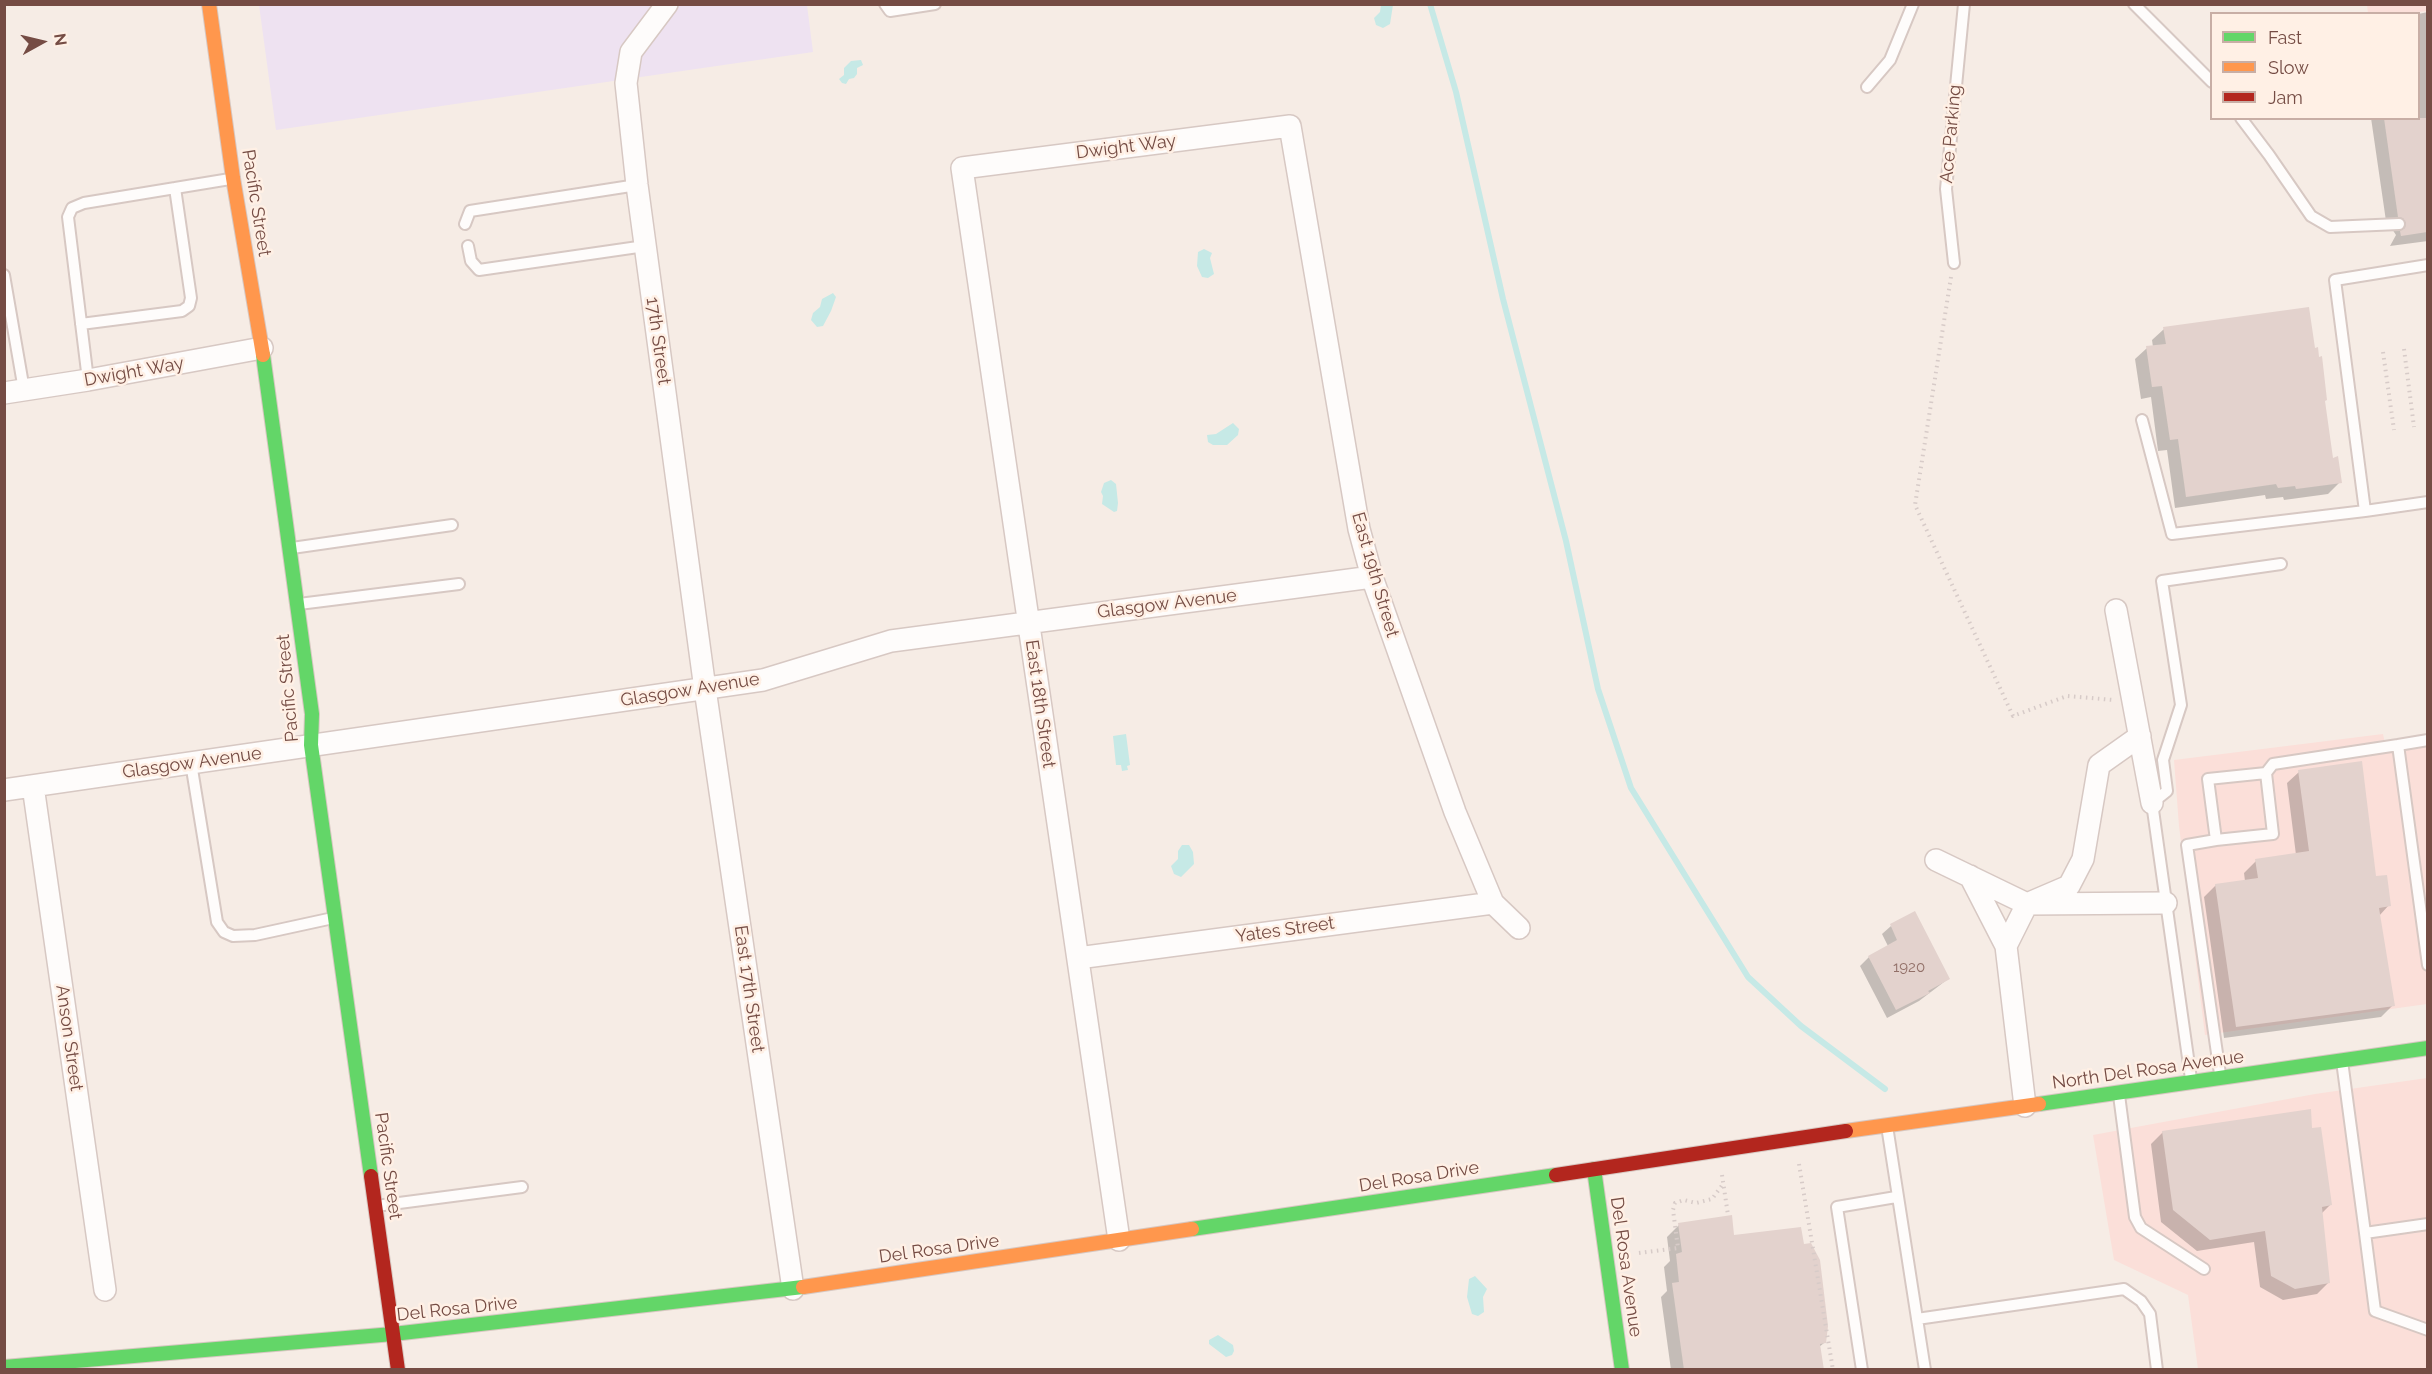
<!DOCTYPE html>
<style>
body{margin:0}
#map{position:relative;width:2432px;height:1374px;overflow:hidden;background:#f6ece5;font-family:Raleway,sans-serif}
canvas{display:block}
.frame{position:absolute;inset:0;border:6px solid #754c44;pointer-events:none}
.legend{position:absolute;left:2210px;top:12px;width:210px;height:108px;box-sizing:border-box;background:#fff0e5;border:2px solid #c8aea5;margin:0;padding:8px 10px;list-style:none;font-size:18px;color:#754c44}
.legend li{display:flex;align-items:center;gap:12px;height:30px}
.legend b{width:30px;border:2px solid #c8aea5}
.north{position:absolute;left:12px;top:12px;width:60px;height:60px;-webkit-text-stroke:4px #fff0e5;paint-order:stroke;rotate:82deg;font-size:16px;font-weight:700;line-height:24px;text-align:center;color:#754c44}
.north::after{content:'';display:block;margin:auto;width:21px;height:27px;background:#754c44;clip-path:polygon(50% 0,100% 100%,50% 72%,0 100%)}
</style>
<div id="map">
<canvas width="2432" height="1374"></canvas>
<div class="frame"></div>
<ul class="legend">
<li><b style="height:8px;background:#63d668"></b>Fast</li>
<li><b style="height:8px;background:#ff974d"></b>Slow</li>
<li><b style="height:8px;background:#b3261e"></b>Jam</li>
</ul>
<div class="north">N</div>
</div>
<script>
const g = document.querySelector('canvas').getContext('2d');
g.lineJoin = 'round';
function fillPath(path, color) {
  g.fillStyle = color;
  g.fill(path, 'evenodd');
}
function poly(rows) {
  const path = new Path2D();
  for (const r of rows) {
    path.moveTo(r[0], r[1]);
    for (let i = 2; i < r.length; i += 2) path.lineTo(r[i], r[i + 1]);
  }
  return path;
}
function strokePath(path, color, width, dash) {
  g.strokeStyle = color;
  g.lineWidth = width;
  g.lineCap = dash ? 'butt' : 'round';
  g.setLineDash(dash || []);
  g.stroke(path);
}
function write(font, color, halo, rows, align = 'center') {
  g.font = font + ' Raleway,sans-serif';
  g.lineWidth = 5;
  g.setLineDash([]);
  g.textBaseline = 'middle';
  g.strokeStyle = halo;
  g.fillStyle = color;
  for (const [text, x, y, turn = 0] of rows) {
    g.save();
    g.translate(x, y);
    g.rotate((+turn || 0) * Math.PI / 180);
    g.textAlign = isNaN(turn) ? turn : align;
    if (halo) g.strokeText(text, 0, 0);
    g.fillText(text, 0, 0);
    g.restore();
  }
}
const commercial = poly([
 [2367,5,2427,5,2427,11,2410,13,2368,13],
 [2383,734,2387,753,2427,747,2427,1004,2205,1035,2179,826,2174,760],
 [2427,1078,2427,1369,2198,1369,2188,1295,2114,1260,2093,1135,2315,1094]
]);
const education = poly([
 [259,5,807,5,813,52,276,130]
]);
const water = poly([
 [1381,5,1393,5,1390,24,1383,28,1376,25,1374,18,1380,12],
 [861,60,863,65,857,68,857,74,854,78,849,79,846,84,842,83,839,79,844,75,844,68,851,61],
 [1204,249,1212,253,1210,258,1214,274,1208,278,1202,277,1197,266,1198,252],
 [833,293,836,297,831,311,823,326,817,327,811,320,813,313,820,307,822,299],
 [1233,423,1239,429,1238,435,1227,445,1213,445,1208,442,1207,435,1216,434],
 [1111,480,1116,484,1118,503,1117,511,1114,512,1102,504,1103,496,1101,492,1104,483],
 [1126,734,1130,765,1127,766,1128,770,1122,771,1121,765,1116,765,1113,736],
 [1182,845,1189,845,1193,852,1194,864,1181,877,1174,874,1171,866,1178,859,1178,851],
 [1475,1276,1487,1289,1483,1297,1484,1312,1478,1316,1472,1314,1467,1297,1469,1279],
 [1218,1335,1233,1345,1234,1351,1232,1355,1226,1357,1209,1344,1209,1340]
]);
const shadow = poly([
 [2428,12,2428,241,2390,246,2396,235,2392,229,2387,228,2371,118,2418,118,2418,14],
 [2164,329,2324,402,2332,460,2340,482,2328,494,2284,500,2283,497,2266,499,2265,495,2175,508,2167,450,2158,451,2151,397,2141,399,2135,359,2147,348,2153,347,2152,340],
 [2299,772,2375,878,2389,905,2379,916,2393,1005,2381,1017,2224,1038,2204,897,2216,885,2245,881,2244,873,2256,861,2296,855,2287,783],
 [1891,926,1948,979,1919,1001,1887,1018,1860,966,1869,957,1888,946,1882,934],
 [2311,1130,2331,1204,2321,1214,2329,1282,2317,1294,2283,1300,2260,1287,2254,1242,2197,1251,2161,1222,2151,1144,2163,1132],
 [1679,1225,1733,1237,1824,1343,1819,1347,1823,1370,1671,1370,1661,1297,1667,1291,1664,1267,1670,1261,1667,1237]
]);
const stream = poly([
 [1430,4,1456,92,1503,299,1566,541,1598,689,1631,788,1748,977,1801,1026,1885,1089]
]);
const building = poly([
 [2384,118,2427,118,2427,232,2401,236,2400,231,2405,228,2406,223,2403,218,2398,217],
 [2309,307,2315,348,2318,347,2319,357,2322,356,2327,400,2325,401,2333,458,2338,456,2342,483,2296,489,2295,486,2278,488,2276,484,2186,497,2178,439,2170,440,2162,386,2152,387,2146,346,2166,344,2163,327],
 [2362,761,2376,876,2387,875,2391,906,2379,908,2395,1006,2236,1027,2215,884,2258,878,2255,859,2309,851,2298,770],
 [1915,911,1950,979,1928,991,1930,993,1896,1010,1868,956,1897,940,1890,924],
 [2311,1109,2312,1128,2321,1127,2332,1205,2322,1207,2330,1283,2295,1289,2271,1276,2265,1231,2210,1240,2173,1210,2162,1131],
 [1732,1215,1734,1235,1801,1227,1804,1244,1811,1243,1820,1260,1828,1326,1826,1343,1820,1344,1824,1370,1684,1370,1672,1283,1679,1282,1676,1254,1682,1252,1678,1223]
]);
const path = poly([
 [1951,277,1915,505,2013,716,2067,696,2114,700],
 [2404,349,2414,427],
 [2383,352,2394,430],
 [1799,1164,1833,1370],
 [1722,1175,1728,1215],
 [1639,1253,1678,1248,1673,1210,1675,1203,1684,1200,1696,1203,1712,1199,1723,1184]
]);
const lane = poly([
 [885,4,890,11,935,4],
 [2134,4,2212,82],
 [1867,87,1890,60,1913,4],
 [2241,118,2269,155,2311,216,2330,227,2399,224],
 [465,224,470,211,637,185],
 [468,246,471,261,479,270,645,246],
 [1954,263,1946,189,1964,4],
 [2428,265,2335,280,2365,511,2428,502],
 [4,275,24,390],
 [81,324,182,311,189,306,191,298,175,188],
 [88,380,68,217,72,208,84,203,230,179],
 [2142,420,2172,534,2365,511],
 [292,548,452,525],
 [299,604,459,584],
 [2428,740,2398,745,2428,965],
 [191,763,217,922,224,932,233,936,255,935,333,918],
 [2266,773,2273,764,2398,745],
 [2216,840,2273,834,2266,773,2208,779,2216,840,2187,845,2220,1074],
 [2342,1061,2365,1233,2428,1224],
 [2191,1079,2152,803,2167,791,2163,760,2181,705,2162,581,2281,564],
 [2119,1095,2135,1217,2141,1228,2204,1269],
 [1887,1126,1925,1370],
 [376,1206,522,1187],
 [2365,1233,2375,1311,2428,1330],
 [1917,1319,2124,1289,2141,1301,2150,1314,2157,1370],
 [1862,1370,1837,1207,1896,1197]
]);
const street = poly([
 [667,4,631,52,626,83,637,185,705,689,793,1289],
 [4,393,88,380,262,348],
 [2116,610,2152,803],
 [33,786,105,1290],
 [4,790,763,680,891,641,1372,577],
 [1936,860,2027,904,2166,903],
 [1970,876,2006,946,2025,1106],
 [2006,946,2027,904,2069,886,2083,859,2099,765,2140,736],
 [1078,958,1493,903],
 [1119,1240,962,168,1290,126,1359,529,1372,577,1455,812,1493,903,1519,928]
]);
const fast = poly([
 [263,355,312,714,311,745,371,1176],
 [2039,1104,2428,1048],
 [1594,1169,1622,1370],
 [1192,1229,1556,1175],
 [4,1367,393,1334,803,1287]
]);
const slow = poly([
 [209,4,233,178,263,355],
 [1846,1131,2039,1104],
 [803,1287,1192,1229]
]);
const jam = poly([
 [1556,1175,1846,1131],
 [371,1176,398,1370]
]);
const numberNames = [
 ["1920",1909,967]
];
const streetNames = [
 ["Ace Parking",1951,134,-85],
 ["Dwight Way",1126,147,-7],
 ["Pacific Street",256,203,81],
 ["17th Street",658,341,82],
 ["Dwight Way",134,372,-10],
 ["East 19th Street",1375,575,74],
 ["Glasgow Avenue",1167,604,-7],
 ["Pacific Street",288,688,-95],
 ["Glasgow Avenue",690,690,-9],
 ["East 18th Street",1040,704,82],
 ["Glasgow Avenue",192,763,-8],
 ["Yates Street",1285,930,-8],
 ["East 17th Street",749,989,82],
 ["Anson Street",69,1038,82],
 ["North Del Rosa Avenue",2148,1070,-8],
 ["Pacific Street",388,1166,82],
 ["Del Rosa Drive",1419,1177,-9],
 ["Del Rosa Drive",939,1249,-8],
 ["Del Rosa Avenue",1626,1267,82],
 ["Del Rosa Drive",457,1309,-6]
];
fillPath(commercial, '#fbdfd9');
fillPath(education, '#eee2f1');
fillPath(water, '#c6e9e6');
fillPath(shadow, '#0003');
strokePath(stream, '#c6e9e6', 6);
fillPath(building, '#e3d2cd');
strokePath(lane, '#d7c8c3', 14);
strokePath(street, '#d7c8c3', 24);
strokePath(fast, '#d7c7c1', 16);
strokePath(slow, '#d7c7c1', 16);
strokePath(jam, '#d7c7c1', 16);
strokePath(path, '#d7cbc8', 4, [1.5, 4.5]);
strokePath(lane, '#fefcfb', 10);
strokePath(street, '#fefcfb', 21);
strokePath(fast, '#63d668', 14);
strokePath(slow, '#ff974d', 14);
strokePath(jam, '#b3261e', 14);
write('15px', '#927068', null, numberNames);
write('18px', '#754c44', '#fff0e5', streetNames);
</script>
